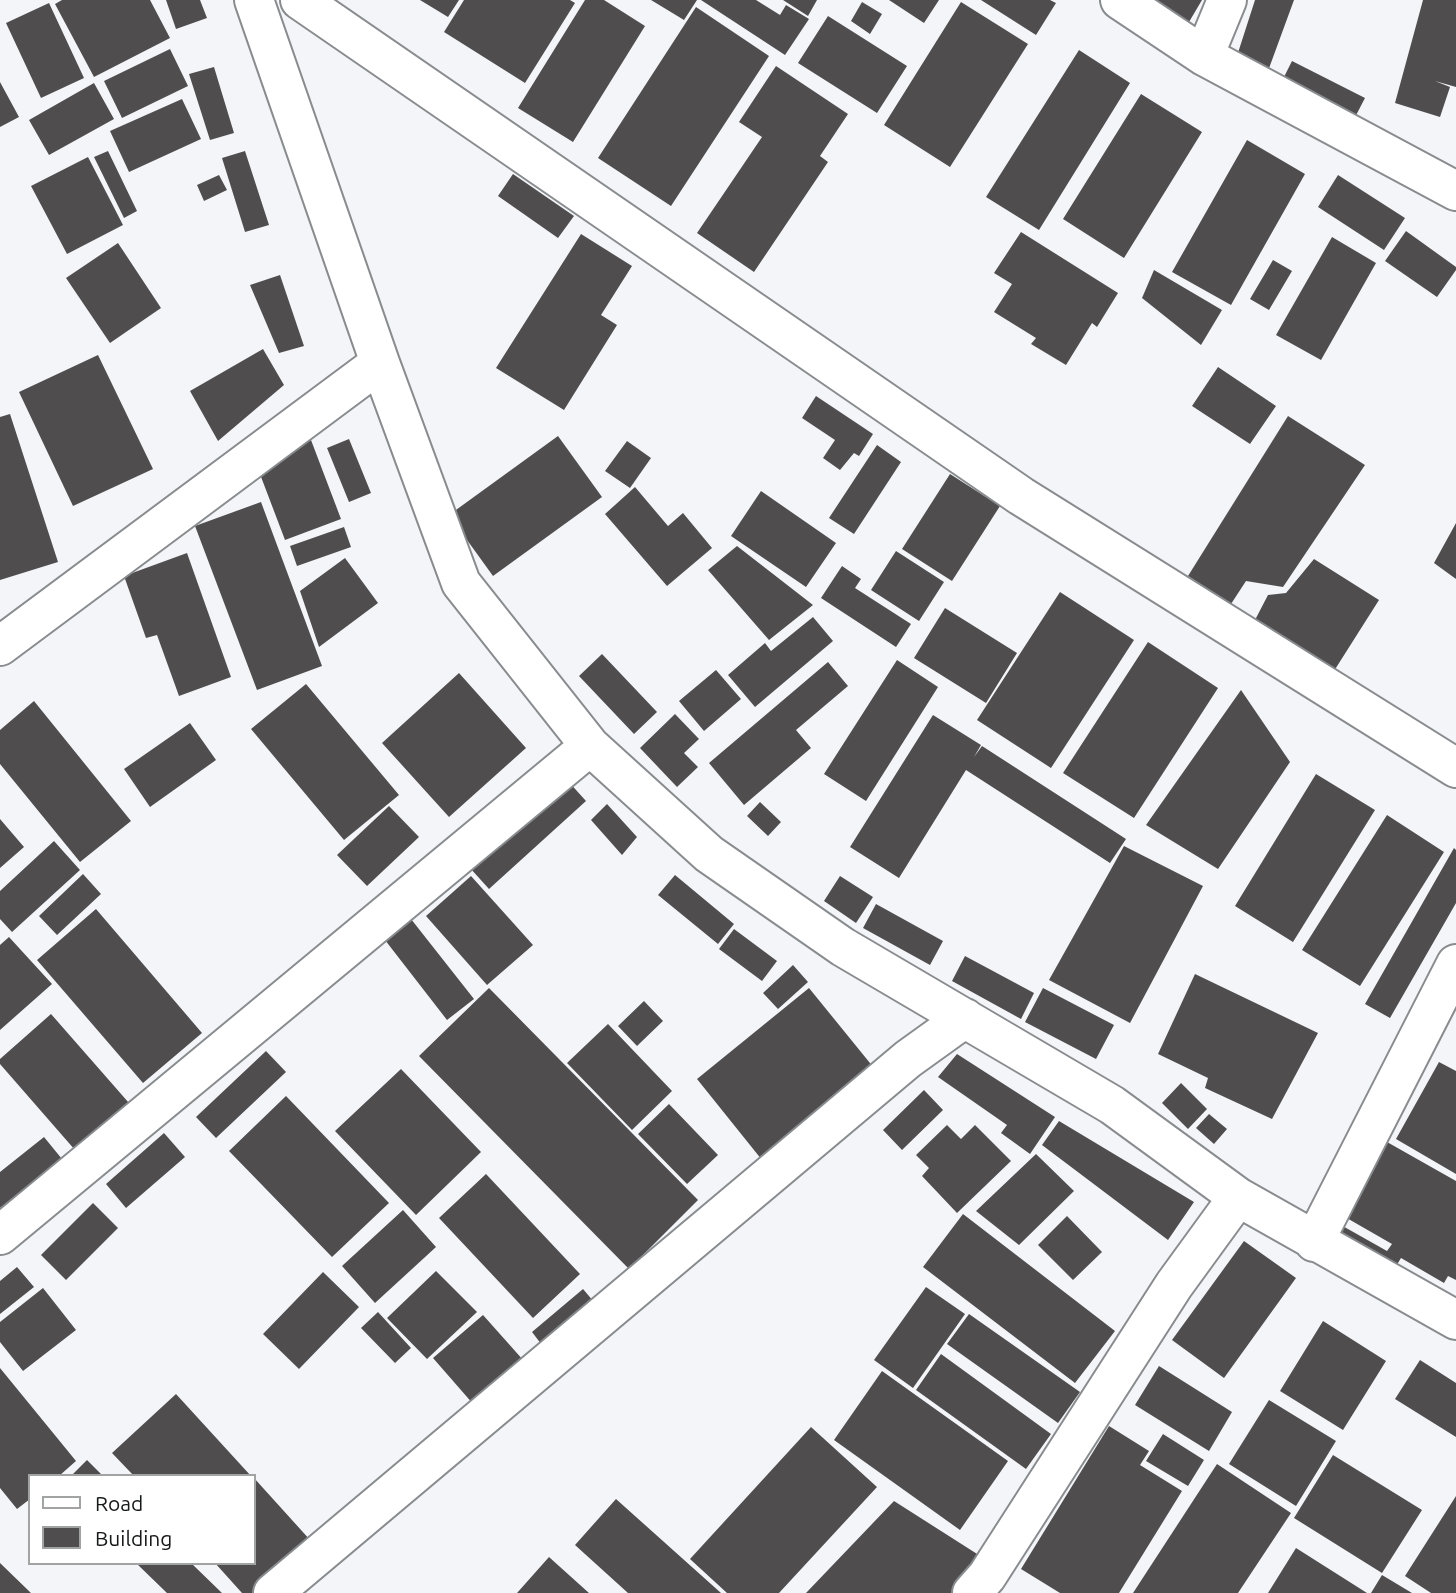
<!DOCTYPE html>
<style>
body{margin:0}
#map{position:relative;width:1456px;height:1593px;overflow:hidden;background:#f3f5f8;font-family:Ubuntu,sans-serif}
canvas{display:block}
.legend{position:absolute;left:28px;top:1474px;width:228px;height:91px;box-sizing:border-box;background:#fff;border:2px solid #a2a3a3;margin:0;padding:9px 12px;list-style:none;font-size:21px;color:#171819}
.legend li{display:flex;align-items:center;gap:14px;height:35px}
.legend b{width:35px;border:2px solid #a2a3a3}
</style>
<div id="map">
<canvas width="1456" height="1593"></canvas>
<ul class="legend">
<li><b style="height:9px;background:#fff"></b>Road</li>
<li><b style="height:19px;background:#504d4f"></b>Building</li>
</ul>
</div>
<script>
const g = document.querySelector('canvas').getContext('2d');
g.lineJoin = 'round';
function fillPath(path, color) {
  g.fillStyle = color;
  g.fill(path, 'evenodd');
}
function poly(rows) {
  const path = new Path2D();
  for (const r of rows) {
    path.moveTo(r[0], r[1]);
    for (let i = 2; i < r.length; i += 2) path.lineTo(r[i], r[i + 1]);
  }
  return path;
}
function strokePath(path, color, width, dash) {
  g.strokeStyle = color;
  g.lineWidth = width;
  g.lineCap = dash ? 'butt' : 'round';
  g.setLineDash(dash || []);
  g.stroke(path);
}
const building = poly([
 [62,0,150,0,170,38,94,77,55,4],
 [166,0,200,0,207,18,176,29],
 [420,0,459,0,448,17],
 [464,0,570,0,575,3,525,83,444,32],
 [585,0,604,0,645,26,573,142,518,108],
 [651,0,697,0,684,20],
 [701,0,756,0,780,15,786,5,809,19,785,55],
 [783,0,817,0,808,16],
 [889,0,939,0,924,23],
 [981,0,1050,0,1056,3,1036,35],
 [1150,0,1202,0,1189,22],
 [1255,0,1294,0,1268,71,1236,59],
 [1423,0,1456,0,1456,87,1435,81,1450,87,1440,117,1395,103],
 [862,2,882,14,870,34,851,21],
 [961,2,1028,44,950,167,884,125],
 [49,3,84,78,41,98,6,23],
 [696,7,769,56,671,206,598,158],
 [828,16,907,66,877,113,798,63],
 [170,49,188,86,122,118,104,81],
 [1079,50,1130,83,1039,230,986,197],
 [1292,61,1365,98,1352,123,1280,85],
 [776,66,848,114,820,156,828,162,754,272,697,233,762,137,739,122],
 [214,67,234,133,210,140,189,74],
 [0,82,19,117,0,127],
 [94,83,114,119,49,155,29,120],
 [1141,94,1202,132,1124,258,1063,219],
 [182,99,201,139,129,172,110,131],
 [1247,140,1305,174,1231,305,1172,272],
 [108,151,137,211,124,218,94,157],
 [245,151,269,225,245,232,222,158],
 [88,157,123,225,67,254,31,186],
 [513,174,574,216,558,238,498,196],
 [219,175,227,190,204,201,197,185],
 [1338,175,1405,218,1384,250,1318,207],
 [1406,231,1456,267,1456,270,1437,297,1385,261],
 [1021,232,1118,293,1097,327,1092,323,1066,365,1031,344,1036,338,994,312,1012,284,994,273],
 [581,234,632,266,601,315,617,325,564,410,496,368],
 [1332,237,1376,263,1321,360,1276,335],
 [118,243,161,308,110,343,66,278],
 [1273,260,1292,271,1269,310,1250,299],
 [1154,270,1222,310,1201,345,1142,298],
 [280,275,304,346,279,353,250,285],
 [263,349,284,385,218,441,190,391],
 [98,355,153,469,73,506,19,392],
 [1218,367,1276,406,1250,444,1192,406],
 [816,396,873,434,859,456,854,453,840,470,823,458,835,440,802,418],
 [10,414,58,562,0,580,0,417],
 [1288,416,1365,465,1283,587,1246,581,1231,604,1188,576],
 [558,436,602,497,493,576,449,515],
 [349,439,371,493,349,502,327,448],
 [311,440,341,519,285,540,255,461],
 [627,441,651,458,630,488,605,471],
 [877,445,901,462,854,534,829,518],
 [950,474,1000,506,952,581,902,549],
 [635,487,668,526,683,513,712,548,667,586,605,514],
 [761,491,836,543,806,587,731,536],
 [261,502,322,666,257,690,195,526],
 [1456,523,1456,579,1434,563],
 [344,527,351,547,297,566,290,546],
 [737,546,813,605,769,640,708,570],
 [896,551,944,582,919,621,871,590],
 [187,553,231,677,179,696,157,635,146,638,124,576],
 [345,558,378,603,319,647,300,591],
 [1314,559,1379,600,1327,682,1255,620,1268,595,1286,593],
 [842,566,861,579,855,588,911,624,896,647,821,598],
 [1060,592,1134,640,1051,768,977,720],
 [945,608,1017,653,986,703,914,658],
 [813,617,833,641,755,707,728,675,765,643,771,651],
 [1148,642,1218,688,1134,818,1063,773],
 [602,654,657,712,634,734,579,676],
 [897,660,938,687,866,801,824,774],
 [828,662,848,686,796,730,811,748,744,805,709,763],
 [716,670,741,699,704,731,679,701],
 [459,673,526,748,449,817,382,743],
 [306,684,399,795,344,840,251,729],
 [1241,690,1290,762,1218,869,1146,825],
 [34,701,131,821,80,862,0,764,0,730],
 [675,714,699,739,684,753,698,767,677,787,640,748],
 [933,715,981,745,974,757,982,746,1126,839,1110,863,966,770,899,878,850,847],
 [190,723,216,760,150,807,124,769],
 [1316,774,1375,810,1293,942,1235,906],
 [567,780,586,801,489,889,470,868],
 [760,802,781,822,768,836,747,816],
 [607,804,637,837,622,855,591,820],
 [389,806,419,837,367,886,337,855],
 [1387,815,1444,852,1360,986,1302,950],
 [0,819,24,847,0,868],
 [54,841,80,870,12,932,0,919,0,891],
 [1124,846,1203,886,1130,1023,1049,980],
 [1454,848,1456,850,1456,903,1390,1018,1365,1004],
 [83,874,101,894,57,935,39,916],
 [675,875,734,924,718,944,658,895],
 [471,876,533,945,487,985,426,916],
 [840,876,873,897,856,923,824,901],
 [876,904,943,941,930,965,863,928],
 [96,909,202,1033,143,1083,37,960],
 [411,919,474,999,447,1020,385,940],
 [734,929,777,961,762,981,719,949],
 [9,937,52,984,0,1030,0,945],
 [965,956,1034,993,1021,1019,952,981],
 [793,965,808,982,778,1009,763,993],
 [1195,974,1318,1033,1272,1119,1205,1088,1208,1078,1158,1054],
 [489,988,698,1200,629,1269,419,1056],
 [809,988,874,1068,762,1160,697,1079],
 [1043,988,1114,1025,1096,1059,1025,1022],
 [644,1001,663,1021,637,1046,618,1026],
 [51,1014,129,1103,75,1150,0,1064,0,1059],
 [608,1024,672,1091,632,1130,567,1063],
 [266,1051,286,1072,216,1138,196,1117],
 [957,1054,1055,1117,1030,1154,1001,1133,1007,1125,938,1077],
 [1439,1062,1456,1071,1456,1174,1396,1139],
 [401,1069,481,1152,416,1215,335,1131],
 [1181,1083,1207,1109,1188,1129,1162,1103],
 [924,1090,943,1110,902,1150,883,1130],
 [286,1096,389,1203,332,1257,229,1151],
 [669,1104,718,1155,687,1184,638,1134],
 [1209,1114,1227,1129,1214,1144,1196,1128],
 [1059,1121,1194,1202,1168,1240,1042,1145],
 [947,1125,961,1139,975,1125,1011,1161,957,1213,922,1176,929,1168,916,1155],
 [164,1133,185,1157,126,1208,106,1184],
 [44,1137,62,1159,0,1208,0,1172],
 [1387,1142,1456,1181,1456,1280,1448,1276,1444,1283,1401,1258,1387,1281,1319,1241,1332,1220,1387,1251,1392,1244,1345,1217],
 [1036,1154,1074,1191,1019,1245,976,1211],
 [486,1174,580,1274,533,1318,439,1218],
 [93,1203,118,1228,66,1280,41,1255],
 [403,1210,436,1247,375,1303,342,1266],
 [963,1214,1115,1331,1075,1383,923,1267],
 [1067,1216,1102,1252,1073,1280,1038,1245],
 [1244,1241,1296,1278,1224,1378,1172,1340],
 [17,1267,34,1287,0,1314,0,1281],
 [436,1271,477,1312,427,1359,387,1318],
 [323,1272,359,1307,299,1369,263,1334],
 [926,1287,965,1314,913,1388,874,1360],
 [43,1288,76,1330,23,1371,0,1342,0,1322],
 [583,1289,600,1309,548,1353,532,1332],
 [378,1312,411,1348,395,1363,361,1328],
 [969,1314,1080,1392,1058,1423,947,1344],
 [483,1315,524,1361,474,1405,433,1358],
 [1323,1321,1386,1361,1343,1430,1280,1391],
 [941,1354,1051,1434,1026,1469,916,1390],
 [1420,1360,1456,1383,1456,1437,1395,1399],
 [1159,1366,1232,1412,1209,1451,1135,1405],
 [0,1368,76,1461,59,1476,30,1476,30,1499,17,1509,0,1488],
 [882,1371,1008,1461,960,1530,834,1440],
 [176,1394,251,1476,134,1476,112,1453],
 [1269,1400,1336,1441,1296,1506,1229,1464],
 [1109,1426,1149,1451,1140,1465,1182,1491,1119,1593,1060,1593,1021,1569],
 [811,1427,877,1487,779,1593,727,1593,690,1559],
 [1163,1434,1204,1460,1188,1486,1146,1461],
 [1333,1455,1422,1510,1382,1573,1294,1518],
 [87,1460,103,1476,71,1476],
 [1217,1464,1291,1513,1238,1593,1133,1593],
 [254,1478,311,1541,255,1593,242,1593,215,1563,254,1563],
 [1456,1496,1456,1593,1431,1593,1405,1576],
 [616,1499,721,1593,628,1593,575,1545],
 [894,1501,985,1559,951,1593,806,1593],
 [1296,1548,1367,1593,1268,1593],
 [549,1557,589,1593,517,1593],
 [0,1563,31,1593,0,1593],
 [136,1563,191,1563,222,1593,167,1593],
 [1382,1575,1412,1593,1371,1593]
]);
const minor = poly([
 [254,0,380,363,461,583,590,746,709,854,843,947,1112,1105,1238,1197,1456,1320],
 [300,0,1021,496,1456,768],
 [1120,0,1204,56,1456,191],
 [1204,56,1227,0],
 [0,646,380,363],
 [0,1235,590,746],
 [1314,1242,1456,964],
 [273,1593,908,1059,965,1018],
 [972,1593,987,1576,1174,1285,1238,1197]
]);
fillPath(building, '#504d4f');
strokePath(minor, '#898c8e', 42);
strokePath(minor, '#fff', 38);
</script>
